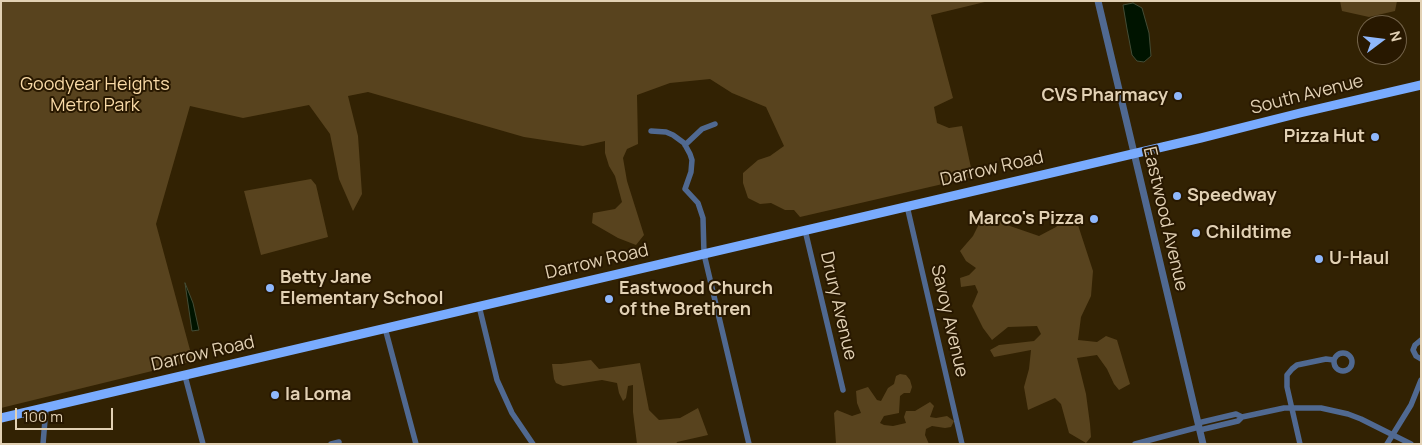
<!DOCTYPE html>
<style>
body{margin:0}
#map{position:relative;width:1422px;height:445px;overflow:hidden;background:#322203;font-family:Manrope,sans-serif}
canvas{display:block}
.frame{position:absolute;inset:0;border:2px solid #e2d1b4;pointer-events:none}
.north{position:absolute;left:1357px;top:15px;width:50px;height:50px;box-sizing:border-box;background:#281800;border:1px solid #726248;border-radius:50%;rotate:75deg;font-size:14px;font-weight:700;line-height:20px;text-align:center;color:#e2d1b4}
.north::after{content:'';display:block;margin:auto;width:18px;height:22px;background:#8fb8fd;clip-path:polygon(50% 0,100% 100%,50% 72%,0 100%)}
.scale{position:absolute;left:15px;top:408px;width:98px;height:22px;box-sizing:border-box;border:2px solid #e2d1b4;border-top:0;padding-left:6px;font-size:15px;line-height:18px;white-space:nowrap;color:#e2d1b4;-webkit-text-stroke:4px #281800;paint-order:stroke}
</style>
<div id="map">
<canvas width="1422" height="445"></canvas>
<div class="frame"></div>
<div class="north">N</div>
<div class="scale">100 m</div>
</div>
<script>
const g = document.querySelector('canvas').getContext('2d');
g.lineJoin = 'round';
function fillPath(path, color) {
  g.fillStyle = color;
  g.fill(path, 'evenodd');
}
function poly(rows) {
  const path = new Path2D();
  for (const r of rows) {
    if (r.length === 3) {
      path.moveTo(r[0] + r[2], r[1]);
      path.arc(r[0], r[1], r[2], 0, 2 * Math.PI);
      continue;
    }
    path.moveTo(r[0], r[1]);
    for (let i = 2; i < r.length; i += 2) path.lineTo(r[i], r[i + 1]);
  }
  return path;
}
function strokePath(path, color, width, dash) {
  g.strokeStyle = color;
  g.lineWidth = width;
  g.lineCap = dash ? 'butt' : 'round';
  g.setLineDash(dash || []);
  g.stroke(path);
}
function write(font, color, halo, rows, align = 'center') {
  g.font = font + ' Manrope,sans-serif';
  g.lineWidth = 4;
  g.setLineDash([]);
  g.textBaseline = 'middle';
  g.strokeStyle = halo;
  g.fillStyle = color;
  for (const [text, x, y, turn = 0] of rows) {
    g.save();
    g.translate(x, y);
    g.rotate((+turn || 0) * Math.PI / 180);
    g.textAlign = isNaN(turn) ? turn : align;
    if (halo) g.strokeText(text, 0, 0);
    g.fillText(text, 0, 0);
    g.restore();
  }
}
const green = poly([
 [1,1,989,1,931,15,953,98,934,107,937,123,949,128,962,126,973,177,800,217,794,210,785,210,771,203,760,204,748,198,743,183,743,173,758,160,770,156,784,146,766,107,732,93,710,79,670,83,637,95,638,144,627,149,623,158,627,181,644,235,636,245,618,238,592,223,593,213,615,209,622,202,615,176,609,166,605,153,605,141,583,146,524,137,368,92,348,96,358,136,362,194,353,211,339,179,330,134,309,105,243,118,190,106,156,224,193,361,1,408],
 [1340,1,1397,1,1395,11,1369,17,1342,11],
 [311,179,316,185,328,237,261,255,244,191],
 [1068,215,1078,225,1093,271,1091,296,1081,317,1078,340,1097,342,1106,336,1117,340,1130,384,1119,390,1114,384,1107,369,1097,355,1077,358,1086,394,1090,424,1091,437,1086,443,1069,433,1061,404,1055,398,1028,410,1024,387,1029,369,1031,350,994,357,990,350,999,345,1034,341,1041,334,1037,326,1008,327,992,340,983,328,972,306,978,292,975,285,961,287,960,278,969,275,976,268,966,261,960,251,973,236,982,218,996,218,1010,226,1039,236,1056,227],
 [591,360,599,369,640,363,649,410,659,420,680,418,698,408,708,435,677,442,676,444,637,444,633,412,633,385,628,386,626,398,623,401,619,393,617,383,602,380,563,386,556,383,554,379,552,364,561,364],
 [900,374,906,375,910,380,912,387,910,393,904,393,900,396,899,413,884,416,880,423,884,425,893,426,906,423,904,417,906,411,915,411,930,402,934,406,930,417,936,418,947,416,954,421,951,427,945,428,932,426,926,429,925,435,929,444,836,444,834,413,837,410,852,416,861,413,857,403,856,391,868,387,877,400,881,401,888,388,894,384,896,376]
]);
const water = poly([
 [1133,3,1142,8,1149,33,1151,56,1144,62,1137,61,1132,55,1127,29,1123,5,1133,3],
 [185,283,193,303,199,330,192,331,185,283]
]);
const minor = poly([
 [651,131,666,132,673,135,684,143,690,154,692,160,691,172,685,189,698,203,703,218,704,254,749,444],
 [685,145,702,129,715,124],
 [907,206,962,444],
 [805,230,843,390],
 [479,306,497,380,512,413,533,444],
 [385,328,416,444],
 [1421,340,1415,345,1413,350,1416,356,1421,359],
 [1343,362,9],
 [185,376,203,444],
 [1198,423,1236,414,1242,417,1284,408,1321,408,1348,414,1361,419,1411,444],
 [1200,430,1238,421,1242,417],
 [43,444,46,408],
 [331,444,339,442],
 [1135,444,1199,427],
 [1300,444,1287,387,1287,375,1292,369,1297,365,1326,359,1334,360],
 [1387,444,1411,405,1421,380]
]);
const tertiary = poly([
 [1098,1,1203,444]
]);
const primary = poly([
 [1,418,1201,138,1300,113,1421,85]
]);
const markers = [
 [1178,96,5,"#8fb8fd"],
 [1375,137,5,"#8fb8fd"],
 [1177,196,5,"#8fb8fd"],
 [1094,219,5,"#8fb8fd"],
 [1196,233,5,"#8fb8fd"],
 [1319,259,5,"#8fb8fd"],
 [270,288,5,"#8fb8fd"],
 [609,299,5,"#8fb8fd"],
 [275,395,5,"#8fb8fd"]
];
const parkNames = [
 ["Goodyear Heights",95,85],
 ["Metro Park",95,106]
];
const streetNames = [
 ["South Avenue",1307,95,-14],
 ["Darrow Road",992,169,-13],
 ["Eastwood Avenue",1165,219,77],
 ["Darrow Road",597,262,-13],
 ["Drury Avenue",838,306,77],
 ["Savoy Avenue",949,321,77],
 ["Darrow Road",203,354,-13]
];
const poiNames = [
 ["CVS Pharmacy",1168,96,"right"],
 ["Pizza Hut",1365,137,"right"],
 ["Speedway",1187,196],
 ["Marco's Pizza",1084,219,"right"],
 ["Childtime",1206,233],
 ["U-Haul",1329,259],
 ["Betty Jane",280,278],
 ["Elementary School",280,299],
 ["Eastwood Church",619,289],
 ["of the Brethren",619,310],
 ["la Loma",285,395]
];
fillPath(green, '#58431e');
fillPath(water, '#001400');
strokePath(water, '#444d36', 1);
strokePath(minor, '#506991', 5.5);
strokePath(tertiary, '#506991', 7);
strokePath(primary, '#79abfe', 9);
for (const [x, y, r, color] of markers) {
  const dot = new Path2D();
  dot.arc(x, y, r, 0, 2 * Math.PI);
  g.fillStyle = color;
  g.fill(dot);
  strokePath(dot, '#281800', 2);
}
write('18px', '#f9daa7', '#281800', parkNames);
write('18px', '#e2d1b4', '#281800', streetNames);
write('bold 18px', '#e2d1b4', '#281800', poiNames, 'left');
</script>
